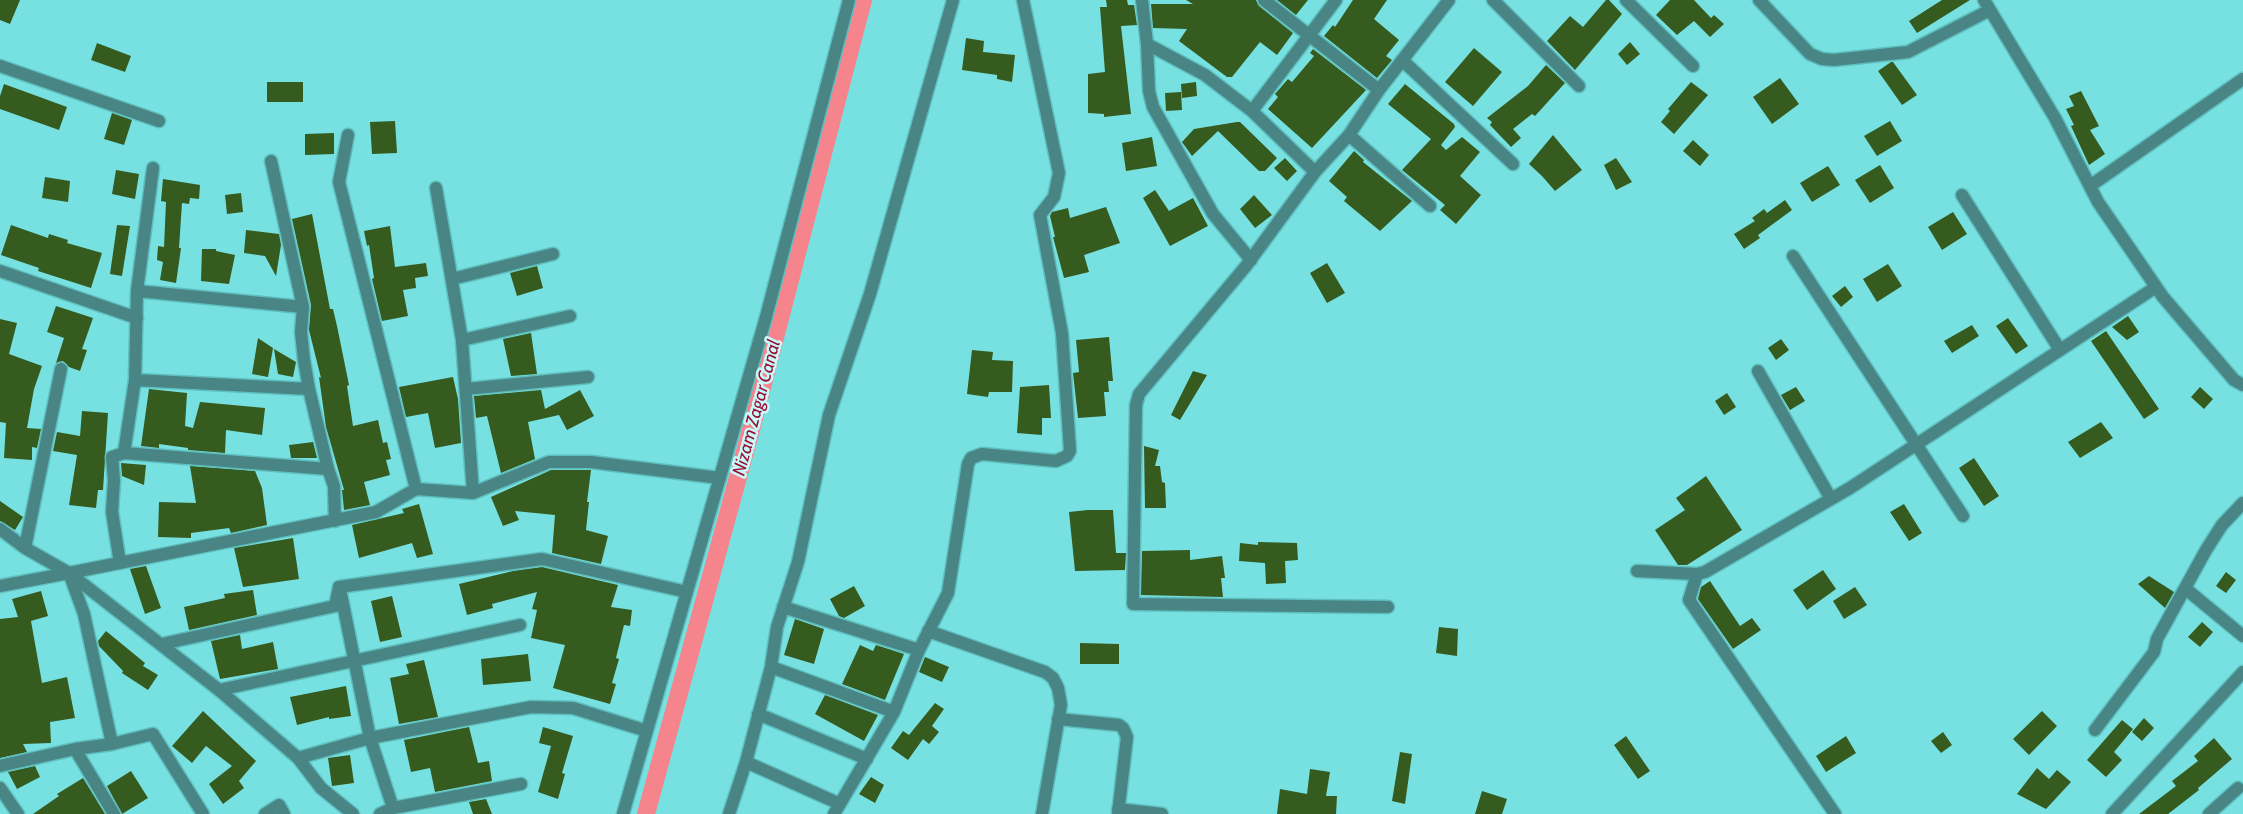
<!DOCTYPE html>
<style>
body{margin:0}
canvas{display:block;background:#77e1e1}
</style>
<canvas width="2243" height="814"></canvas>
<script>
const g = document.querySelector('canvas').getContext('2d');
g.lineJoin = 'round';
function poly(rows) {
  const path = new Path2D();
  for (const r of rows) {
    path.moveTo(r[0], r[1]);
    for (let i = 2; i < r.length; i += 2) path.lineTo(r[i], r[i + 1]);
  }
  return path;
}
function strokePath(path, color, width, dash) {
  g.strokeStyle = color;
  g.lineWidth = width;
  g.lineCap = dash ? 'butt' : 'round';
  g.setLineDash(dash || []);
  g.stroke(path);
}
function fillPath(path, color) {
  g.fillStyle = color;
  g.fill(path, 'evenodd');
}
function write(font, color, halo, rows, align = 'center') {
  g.font = font + ' Cabin,sans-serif';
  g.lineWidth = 5;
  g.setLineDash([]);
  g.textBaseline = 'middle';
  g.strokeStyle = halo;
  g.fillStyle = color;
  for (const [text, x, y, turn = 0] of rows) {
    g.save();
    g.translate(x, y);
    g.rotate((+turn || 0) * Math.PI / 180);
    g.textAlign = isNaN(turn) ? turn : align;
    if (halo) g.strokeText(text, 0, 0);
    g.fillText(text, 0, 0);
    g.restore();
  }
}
const canal = poly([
 [646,814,752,426,863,0]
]);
const building = poly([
 [0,0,20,0,10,24,0,20],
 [1106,0,1127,0,1128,5,1134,5,1137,25,1121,26,1131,114,1104,117,1104,114,1088,113,1088,74,1105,72,1100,7,1107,7],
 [1186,0,1256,0,1259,6,1293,33,1277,55,1260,42,1232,77,1227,77,1179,41,1187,29,1153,28,1151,4,1193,4],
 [1277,0,1308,0,1296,15],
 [1353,0,1387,0,1374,19,1399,40,1386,56,1392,60,1377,78,1324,36,1333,25,1335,27],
 [1606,0,1609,0,1622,14,1575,70,1547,41,1570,16,1583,27],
 [1670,0,1694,0,1711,18,1714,15,1724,24,1710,37,1694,21,1677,35,1656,15],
 [1942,0,1970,0,1917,33,1909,21],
 [966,38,984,41,983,52,1015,55,1012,82,997,79,997,75,962,70],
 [1630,42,1640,54,1627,65,1618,54],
 [97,43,131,56,125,72,91,60],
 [1474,48,1502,72,1473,106,1445,82],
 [1313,49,1366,90,1312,148,1268,109,1278,97,1275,94,1288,79,1292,82,1314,56,1310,53],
 [1891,62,1893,62,1917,95,1902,105,1878,71],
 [1546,65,1565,83,1535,116,1532,114,1513,129,1521,138,1511,147,1490,125,1492,122,1487,118,1528,86],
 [1780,78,1799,104,1772,124,1753,97],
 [267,82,303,82,303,102,267,102],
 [1196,82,1197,96,1182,98,1181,84],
 [1691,82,1708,95,1674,134,1661,122,1670,111,1668,109],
 [4,84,67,107,59,130,0,109,0,96],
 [1405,84,1454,124,1455,127,1441,145,1446,150,1462,137,1480,152,1460,176,1481,195,1456,224,1440,210,1445,205,1402,170,1431,139,1388,104],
 [2081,91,2099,126,2090,130,2105,154,2089,165,2071,126,2074,125,2066,109,2074,106,2069,96],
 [1181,92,1182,110,1166,111,1165,93],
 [112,113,132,120,124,145,104,139],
 [395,121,397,153,372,154,370,122],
 [1890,121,1902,141,1877,156,1864,136],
 [1237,122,1240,122,1277,158,1265,171,1259,171,1218,131,1192,156,1182,142,1194,129],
 [334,133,334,154,305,155,305,134],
 [1553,135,1582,170,1555,191,1542,176,1529,164],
 [1152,137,1157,166,1126,171,1122,143],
 [1693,140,1709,155,1700,166,1683,151],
 [1354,151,1364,160,1363,162,1412,201,1380,231,1344,201,1347,197,1329,181],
 [1285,158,1297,171,1287,181,1274,168],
 [1616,158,1632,182,1616,190,1604,165],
 [1880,165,1894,188,1870,203,1855,180],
 [1828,166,1840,185,1812,202,1800,183],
 [116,170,139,174,135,199,112,194],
 [45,177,70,181,68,202,42,198],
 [163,179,200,185,199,199,190,198,189,204,182,203,179,248,181,248,176,283,160,280,163,262,157,260,158,246,164,247,166,202,161,201],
 [1155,190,1169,211,1193,198,1208,226,1170,246,1143,198],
 [241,193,243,212,227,214,225,195],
 [1254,195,1272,215,1255,228,1240,209],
 [1785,200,1792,210,1758,235,1760,238,1744,249,1734,234,1755,221,1752,218,1764,209,1767,213],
 [1106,207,1120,243,1084,255,1089,272,1064,278,1053,237,1055,237,1050,216,1052,212,1068,208,1070,218],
 [1953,212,1967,234,1942,250,1928,227],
 [312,214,330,309,333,309,337,326,349,385,347,386,353,426,378,420,383,443,387,442,391,459,386,460,390,475,364,482,370,505,344,510,342,490,344,490,326,427,319,377,321,378,309,330,311,305,292,219],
 [11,225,48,238,49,234,68,240,67,243,102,253,91,288,38,271,39,268,1,255],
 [117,225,130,226,122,276,110,274],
 [390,226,395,267,426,263,428,276,415,278,416,288,403,290,408,316,382,321,372,279,374,278,369,245,367,246,364,231],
 [246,230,279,234,281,245,276,276,265,256,244,253],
 [202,249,216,249,216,251,235,255,229,284,201,281],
 [1327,263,1345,293,1327,303,1310,273],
 [1888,264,1902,286,1877,302,1863,279],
 [537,266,543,288,517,296,510,273],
 [1845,286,1853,297,1841,307,1832,296],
 [56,306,93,318,82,349,87,350,80,371,69,367,63,361,56,363,64,338,47,332],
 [2128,316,2139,332,2127,340,2112,327],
 [2008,318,2028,346,2016,354,1996,326],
 [0,319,17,323,9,354,42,366,34,389,27,428,41,429,37,448,32,447,32,460,4,458,6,423,0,422],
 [1972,325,1979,336,1952,353,1944,341],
 [2106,331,2159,409,2144,419,2091,341],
 [531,333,537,374,511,376,503,339],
 [1109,337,1113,381,1108,381,1109,392,1104,392,1106,416,1078,418,1073,373,1079,372,1076,340],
 [258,338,273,348,268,377,252,374],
 [1781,339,1789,350,1776,360,1768,348],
 [274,349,296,362,293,377,278,374],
 [972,350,993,352,992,360,1013,361,1012,392,989,392,988,397,967,394],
 [1193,371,1207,375,1180,420,1171,415],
 [453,377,458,399,461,443,435,448,428,413,406,417,399,387],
 [1049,385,1051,418,1042,418,1042,435,1017,433,1020,387],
 [1796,387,1805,401,1790,410,1781,395],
 [2200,387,2213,399,2204,409,2191,397],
 [149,389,187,393,185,426,193,428,200,402,265,408,262,435,226,430,225,453,188,450,188,448,159,444,159,448,141,446],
 [541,390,545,409,580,390,594,416,567,430,559,415,528,422,535,459,501,473,487,416,476,418,474,396],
 [1727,393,1736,407,1724,415,1715,401],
 [82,411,108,413,103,490,98,490,96,508,69,505,77,455,53,451,57,432,80,436],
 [2101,422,2113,438,2080,458,2068,442],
 [313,442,317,458,291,458,289,445],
 [1144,446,1159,450,1155,466,1160,466,1162,482,1165,483,1166,508,1145,508],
 [1974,458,1999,496,1984,506,1959,468],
 [121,463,146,465,144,485,122,476],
 [190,466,255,471,262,488,267,525,231,533,229,528,191,533,191,538,158,537,159,502,196,503],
 [551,470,591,470,587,502,589,502,586,530,608,536,601,564,552,553,555,515,515,511,519,520,503,526,491,497],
 [1706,476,1742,530,1687,565,1678,565,1655,530,1685,510,1676,498],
 [0,501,23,517,15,530,0,521],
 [419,504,433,554,417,558,412,543,359,558,352,525,404,513,402,509],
 [1904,504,1922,533,1909,541,1890,512],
 [1088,510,1113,510,1116,553,1126,553,1125,570,1075,571,1069,512],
 [293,538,299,579,243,587,234,548],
 [1258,542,1297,543,1298,560,1285,561,1286,583,1266,584,1265,563,1239,561,1240,543,1258,545],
 [1190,550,1190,560,1222,556,1225,578,1221,578,1223,597,1141,595,1142,551],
 [146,566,161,608,145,614,130,569],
 [542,567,618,585,611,607,632,610,630,626,624,625,616,658,619,659,612,683,616,684,610,704,553,688,565,645,531,638,537,610,532,609,537,592,492,604,493,608,467,615,459,584,513,571],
 [1823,570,1836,589,1807,610,1793,590],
 [2226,572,2236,580,2226,593,2216,586],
 [2149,576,2174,592,2165,608,2138,584],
 [1710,581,1740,626,1752,618,1761,630,1733,649,1698,599,1701,587],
 [854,586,865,606,844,618,839,616,830,599],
 [1855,587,1867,605,1844,619,1833,601],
 [253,590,257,615,189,630,184,607,225,598,224,594],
 [41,591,48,616,31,621,42,683,67,677,75,718,50,722,51,743,23,744,27,752,0,758,0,619,18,617,12,599],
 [392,596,402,637,380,642,371,601],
 [795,619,824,629,814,664,784,655],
 [2202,622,2213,632,2200,647,2188,637],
 [1439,627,1458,629,1457,656,1436,653],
 [106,631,145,663,143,666,158,675,148,690,122,673,123,671,99,646,98,641],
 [240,635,242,649,273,642,278,669,220,679,211,641],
 [1080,643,1119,644,1119,664,1080,664],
 [860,645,873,651,876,645,904,654,885,700,842,684],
 [528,654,531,681,483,685,481,659],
 [925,657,949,667,942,682,919,672],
 [424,660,438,717,399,724,390,678,409,674,406,664],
 [346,686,351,716,329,719,329,717,297,725,290,697],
 [825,695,878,715,864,741,815,714],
 [935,703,944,709,932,726,939,732,929,744,923,739,908,760,891,748,903,731,909,735],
 [203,711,256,761,239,781,244,788,223,804,209,784,232,766,206,746,192,763,172,746],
 [2042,711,2057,726,2029,755,2013,739],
 [2144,718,2154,728,2142,741,2132,732],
 [2122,720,2133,729,2114,752,2122,760,2106,777,2087,760],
 [469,727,478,763,489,761,492,781,435,792,430,768,411,772,404,740],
 [543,727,573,736,562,773,565,774,558,799,538,792,551,746,539,743],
 [1943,732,1952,745,1941,753,1931,741],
 [1626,736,1650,771,1638,779,1614,745],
 [1846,736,1856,753,1826,772,1816,756],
 [2214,738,2232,759,2198,788,2199,790,2168,814,2139,814,2176,786,2172,781,2198,761,2194,756],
 [1400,752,1412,754,1405,804,1392,801],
 [350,755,354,783,332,786,328,758],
 [35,766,40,777,17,789,8,772],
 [2037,768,2049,779,2057,770,2071,782,2046,809,2017,794],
 [1310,769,1330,772,1326,796,1337,796,1336,814,1277,814,1280,789,1307,794],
 [131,771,148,798,122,814,107,786],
 [871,777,884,785,875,803,859,794],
 [83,778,105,814,33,814,59,796,57,794],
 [1482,791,1507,799,1502,814,1475,814],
 [486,799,492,814,473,814,469,802]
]);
const minor = poly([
 [1142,0,1147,44,1149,91,1153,107,1213,214,1251,260],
 [1264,0,1379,90],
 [1493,0,1579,86],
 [1626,0,1693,66],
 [1759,0,1810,54,1822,59,1834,60,1908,52,1990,10],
 [1984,0,2055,118,2098,202,2163,297,2234,380,2243,385],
 [1147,44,1205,75,1252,111,1315,172],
 [1402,60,1513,164],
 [0,66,159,121],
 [1252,111,1336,0],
 [348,135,339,182,416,489],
 [1349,135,1430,206],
 [271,161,303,307,301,332,304,360,309,389,328,469,334,486,335,521],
 [2090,186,2243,79],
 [436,188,462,340,473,493],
 [1962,195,2060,350],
 [1793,256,1963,516],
 [0,271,137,318],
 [452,279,553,254],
 [137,291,303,307],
 [462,340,570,316],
 [1758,371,1831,499],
 [135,380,309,389],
 [466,389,588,377],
 [124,453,328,469],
 [0,529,25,548,69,573,0,586],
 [25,548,61,369],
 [120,563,112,512,114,480,112,457,124,453,135,380,137,291,153,168],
 [1637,571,1697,574,1705,572,1850,488,2156,287],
 [1697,574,1689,600,1835,814],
 [2186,589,2243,636],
 [341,594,370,738,393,808,380,814],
 [783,607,919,650],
 [1388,607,1133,604,1136,405,1139,394,1246,266,1315,172,1349,135,1379,90,1449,0],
 [928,631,1045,672,1053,678,1058,688,1061,705,1042,814],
 [162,644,335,606,339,587,542,559,687,592],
 [771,667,894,712],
 [219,690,520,625],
 [758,714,867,759],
 [1058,719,1119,725,1123,728,1127,737,1118,814],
 [2095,730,2154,652,2157,639,2206,550,2222,525,2243,503],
 [112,744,153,734,203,814],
 [75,749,114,814],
 [298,758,370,738,531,707,573,708,647,731],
 [746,762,840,804],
 [0,766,75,749,112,744,84,614,69,573],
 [0,788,18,814],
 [393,808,521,784],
 [1118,809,1162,814],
 [265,814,279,805,284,814],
 [353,814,321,788,298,758,219,690,69,573,376,512,416,489,473,493,549,462,591,462,720,478],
 [623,814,766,317,849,0],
 [729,814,746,762,771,667,777,627,798,562,829,415,870,294,953,0],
 [834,814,894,712,919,650,948,593,968,464,971,458,982,454,1056,461,1067,456,1070,451,1062,333,1040,215,1054,197,1059,173,1023,0],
 [2112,814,2243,672],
 [2209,814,2238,788]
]);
const waterNames = [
 ["Nizam Zagar Canal",757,408,-75]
];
strokePath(canal, '#f6848d', 18);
fillPath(building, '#355b1f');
strokePath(minor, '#5fbebe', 15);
strokePath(minor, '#498585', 12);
write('italic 18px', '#9a0d32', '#c8f9f8', waterNames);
</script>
